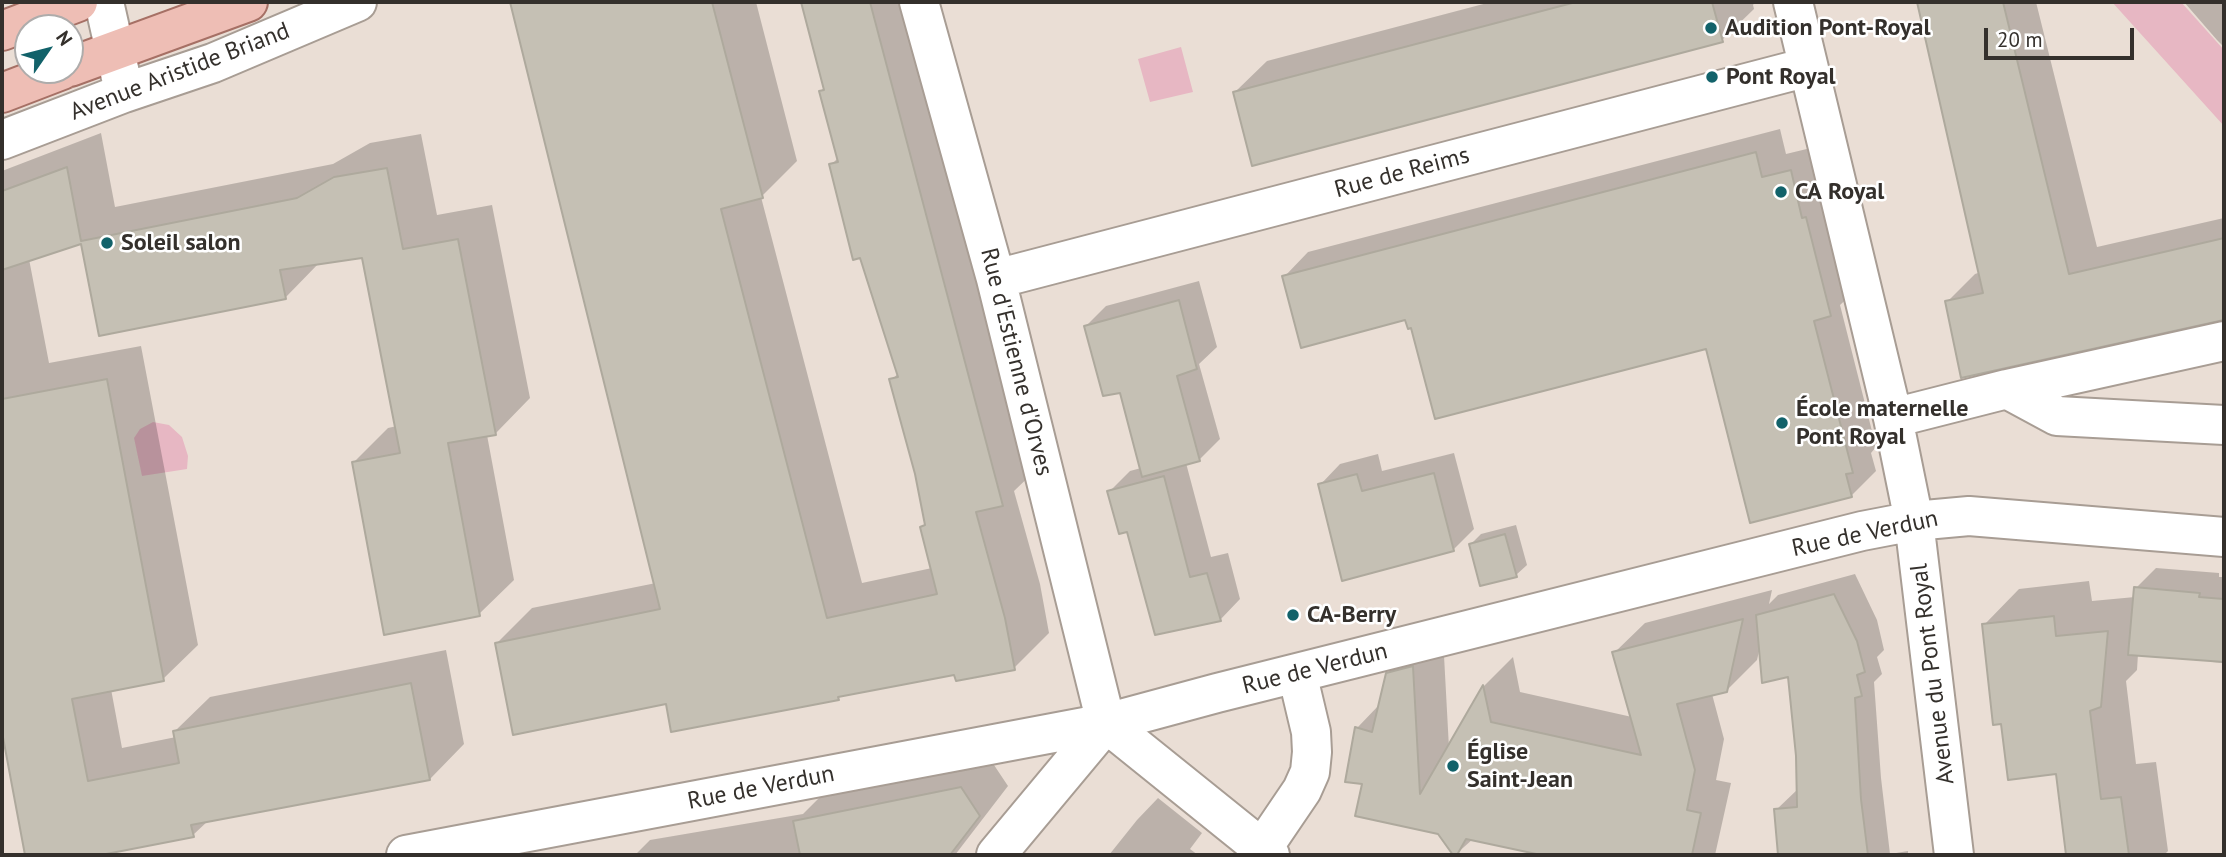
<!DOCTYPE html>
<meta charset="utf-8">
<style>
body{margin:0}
#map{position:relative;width:2226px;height:857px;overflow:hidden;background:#eaded5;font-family:"PT Sans",sans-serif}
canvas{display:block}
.frame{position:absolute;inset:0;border:4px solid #34302c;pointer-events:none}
.north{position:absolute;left:14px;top:14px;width:70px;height:70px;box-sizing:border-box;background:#fff;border:2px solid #aeacab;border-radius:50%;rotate:55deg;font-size:19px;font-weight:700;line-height:28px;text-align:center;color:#34302c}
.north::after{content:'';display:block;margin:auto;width:24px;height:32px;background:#12626a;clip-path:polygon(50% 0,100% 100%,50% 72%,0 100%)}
.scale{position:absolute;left:1984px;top:28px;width:150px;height:32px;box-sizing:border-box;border:4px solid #34302c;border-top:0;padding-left:9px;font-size:21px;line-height:24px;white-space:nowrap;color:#34302c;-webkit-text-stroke:5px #fff;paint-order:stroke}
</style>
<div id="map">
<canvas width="2226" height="857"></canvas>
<div class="frame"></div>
<div class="north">N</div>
<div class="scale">20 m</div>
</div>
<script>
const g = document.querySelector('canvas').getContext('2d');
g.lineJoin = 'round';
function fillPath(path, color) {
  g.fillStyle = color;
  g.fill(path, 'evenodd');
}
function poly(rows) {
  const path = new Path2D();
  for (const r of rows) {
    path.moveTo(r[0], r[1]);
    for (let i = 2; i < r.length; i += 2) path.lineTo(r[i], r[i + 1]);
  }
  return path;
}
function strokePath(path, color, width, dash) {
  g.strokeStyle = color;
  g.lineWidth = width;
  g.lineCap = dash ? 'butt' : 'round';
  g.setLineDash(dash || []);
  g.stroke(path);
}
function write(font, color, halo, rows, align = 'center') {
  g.font = font + ' "PT Sans",sans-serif';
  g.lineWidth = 5;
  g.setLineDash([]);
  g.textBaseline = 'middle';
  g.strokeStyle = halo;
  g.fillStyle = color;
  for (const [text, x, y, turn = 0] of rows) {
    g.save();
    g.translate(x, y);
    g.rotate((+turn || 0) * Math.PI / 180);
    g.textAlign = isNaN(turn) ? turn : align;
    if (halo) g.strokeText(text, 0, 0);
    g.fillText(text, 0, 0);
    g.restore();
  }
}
const green = poly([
 [2112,2,2181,2,2224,50,2224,126],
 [1181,47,1193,92,1150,102,1138,59],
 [153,422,169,425,182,437,188,456,187,469,142,476,134,438,140,429]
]);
const shadow = poly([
 [512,2,756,2,797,161,761,197,862,583,932,568,922,527,926,523,917,473,891,380,899,373,831,165,839,157,821,91,825,87,803,2,914,2,1037,469,1014,491,1040,584,1049,633,1014,668,956,673,843,694,838,699,667,702,497,643,532,608,656,583],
 [1491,2,1755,2,1753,5,1754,9,1722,40,1235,92,1267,61],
 [1919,2,2036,2,2097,247,2224,218,2224,318,1947,302,1975,274,1981,272],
 [2184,2,2224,2,2224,47,2217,40],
 [1780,129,1786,154,1815,147,1855,291,1840,305,1876,447,1871,453,1876,471,1851,496,1707,347,1413,326,1406,318,1284,277,1308,252],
 [101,133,115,207,333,164,370,143,421,134,437,215,492,205,530,398,496,433,487,435,514,580,479,614,354,462,388,428,397,426,364,256,320,262,285,298,83,241,29,259,49,363,141,346,198,645,163,679,111,689,122,748,176,737,175,731,210,697,446,650,464,744,430,779,209,820,193,835,92,855,27,855,2,723,2,171],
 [1199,281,1217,347,1199,364,1220,439,1199,460,1186,463,1211,557,1228,553,1240,599,1220,620,1128,530,1109,492,1130,471,1141,468,1122,391,1086,326,1106,306],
 [1454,453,1474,529,1453,550,1320,485,1340,464,1378,454,1382,471],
 [1516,525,1527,565,1516,575,1470,545,1481,534],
 [2156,568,2219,573,2219,577,2224,577,2224,663,2212,662,2212,659,2138,654,2137,670,2126,681,2136,764,2156,762,2168,851,2164,855,2067,855,2058,772,2002,722,1984,625,2019,589,2089,581,2092,601,2135,597,2136,588],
 [1855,574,1877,620,1884,650,1877,657,1882,674,1874,682,1881,778,1890,854,1908,851,1908,855,1780,855,1776,810,1798,789,1798,756,1790,675,1760,647,1757,660,1727,690,1712,694,1724,739,1716,780,1731,783,1715,855,1550,855,1473,839,1455,855,1357,728,1380,704,1387,674,1418,643,1443,637,1449,748,1484,686,1513,657,1520,692,1632,717,1614,653,1645,623,1772,590,1769,604,1778,595],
 [990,759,1008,786,955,855,635,855,650,840,803,814,824,793],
 [1158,798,1202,833,1190,849,1198,855,1109,855,1137,820]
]);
const building = poly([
 [510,2,712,2,763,198,721,209,827,618,937,594,920,527,925,525,915,474,889,379,898,377,860,258,853,260,829,164,838,162,819,91,824,90,801,2,870,2,1003,506,976,512,1005,618,1015,670,956,681,954,675,838,697,839,700,671,732,666,704,513,735,495,643,660,609,510,2],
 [1576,2,1712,2,1723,42,1252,166,1233,92,1576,2],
 [1917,2,2003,2,2069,274,2224,238,2224,320,1961,378,1945,301,1983,293,1917,2],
 [1756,152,1762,177,1791,170,1802,218,1806,217,1831,316,1814,321,1853,473,1846,474,1852,497,1750,523,1706,349,1435,419,1411,328,1408,329,1405,320,1301,348,1282,276,1756,152],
 [67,167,81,241,297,198,334,177,387,168,403,249,458,239,496,435,448,443,480,616,384,635,352,462,400,453,362,258,280,270,286,299,99,336,81,244,2,270,2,191,67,167],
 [1179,300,1197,369,1177,376,1200,461,1142,477,1120,393,1103,396,1084,326,1179,300],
 [107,379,164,681,72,699,88,781,179,763,173,731,411,683,430,780,191,825,194,837,101,855,25,855,2,732,2,399,107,379],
 [1434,473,1454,551,1342,581,1318,484,1357,474,1362,491,1434,473],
 [1164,476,1190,577,1207,573,1221,621,1155,635,1127,532,1119,534,1107,491,1164,476],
 [1505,534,1517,577,1480,586,1469,544,1505,534],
 [2134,587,2200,593,2199,597,2224,599,2224,662,2128,655,2134,587],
 [1834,594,1857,641,1865,672,1857,675,1862,696,1855,698,1861,799,1868,855,1778,855,1774,809,1797,807,1796,756,1788,677,1762,683,1756,615,1834,594],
 [2054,616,2056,636,2108,631,2101,707,2090,711,2101,799,2121,797,2129,855,2066,855,2056,774,2008,780,2001,724,1993,725,1982,624,2054,616],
 [1743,619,1727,692,1677,704,1695,770,1687,810,1701,813,1692,855,1541,855,1466,839,1457,855,1453,855,1438,834,1355,816,1362,784,1345,782,1355,727,1372,732,1386,673,1413,666,1420,794,1483,685,1491,722,1641,755,1612,652,1743,619],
 [961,787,980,816,950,855,800,855,793,821,961,787]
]);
const minor = poly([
 [104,2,122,82],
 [919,2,996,279,1106,723],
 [1793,2,1893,418,1914,521,1954,855],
 [2,140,124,93,213,63,357,2],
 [996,279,1808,67],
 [2007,389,2057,416,2224,425],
 [1893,418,2007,389,2224,341],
 [1106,723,1270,855],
 [1262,849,1302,790,1310,772,1312,752,1311,732,1297,673],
 [406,855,1106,723,1217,693,1862,531,1914,521,1969,516,2224,537],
 [996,855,1106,723]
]);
const major = poly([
 [2,31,78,2],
 [70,67,248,2],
 [2,93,62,70]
]);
const markers = [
 [1711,28,7,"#12626a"],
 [1712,77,7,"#12626a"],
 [1781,192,7,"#12626a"],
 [107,243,7,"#12626a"],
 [1782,423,7,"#12626a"],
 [1293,615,7,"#12626a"],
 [1453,766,7,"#12626a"]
];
const poiNames = [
 ["Audition Pont-Royal",1725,28],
 ["Pont Royal",1726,77],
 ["CA Royal",1795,192],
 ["Soleil salon",121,243],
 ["École maternelle",1796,409],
 ["Pont Royal",1796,437],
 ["CA-Berry",1307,615],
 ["Église",1467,752],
 ["Saint-Jean",1467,780]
];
const streetNames = [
 ["Avenue Aristide Briand",180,72,-21],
 ["Rue de Reims",1402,173,-15],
 ["Rue d'Estienne d'Orves",1016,362,76],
 ["Rue de Verdun",1865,534,-12],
 ["Rue de Verdun",1315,669,-14],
 ["Avenue du Pont Royal",1933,674,-97],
 ["Rue de Verdun",761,788,-11]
];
fillPath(green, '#e7b7c3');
fillPath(shadow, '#0003');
fillPath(building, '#c5c0b4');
strokePath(building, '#aea99d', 2);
strokePath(minor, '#a89d94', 42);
strokePath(major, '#a67065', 42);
strokePath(minor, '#fff', 38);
strokePath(major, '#eebeb5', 38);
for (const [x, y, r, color] of markers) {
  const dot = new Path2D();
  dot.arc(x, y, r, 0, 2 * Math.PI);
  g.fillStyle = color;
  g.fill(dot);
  strokePath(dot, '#fff', 2.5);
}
write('bold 24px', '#34302c', '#fff', poiNames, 'left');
write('24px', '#34302c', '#fff', streetNames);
</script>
